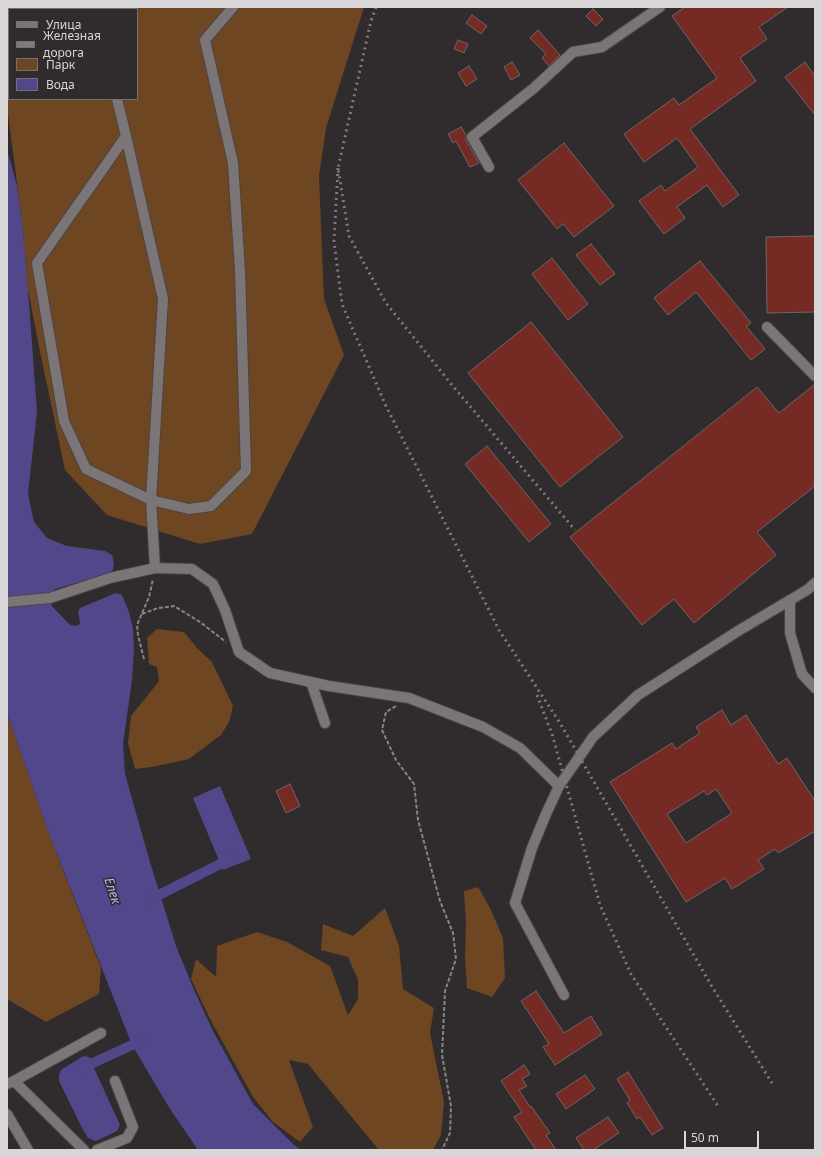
<!DOCTYPE html>
<meta charset="utf-8">
<style>
body{margin:0}
#map{position:relative;width:822px;height:1157px;overflow:hidden;background:#302b2d;font-family:"Noto Sans",sans-serif}
canvas{display:block}
.frame{position:absolute;inset:0;border:8px solid #d9d6d7;pointer-events:none}
.legend{position:absolute;left:8px;top:8px;width:130px;height:92px;box-sizing:border-box;background:#302b2d;border:1px solid #746f71;margin:0;padding:5px 7px;list-style:none;font-size:12px;color:#d9d6d7}
.legend li{display:flex;align-items:center;gap:8px;height:20px}
.legend b{width:20px;border:1px solid #746f71}
.scale{position:absolute;left:684px;top:1131px;width:75px;height:18px;box-sizing:border-box;border:2px solid #d9d6d7;border-top:0;padding-left:5px;font-size:12px;line-height:14px;white-space:nowrap;color:#d9d6d7;-webkit-text-stroke:3px #302b2d;paint-order:stroke}
</style>
<div id="map">
<canvas width="822" height="1157"></canvas>
<div class="frame"></div>
<ul class="legend">
<li><b style="height:5px;background:#7b7577"></b>Улица</li>
<li><b style="height:5px;background:#7f7b7d"></b>Железная дорога</li>
<li><b style="height:11px;background:#6e4622"></b>Парк</li>
<li><b style="height:11px;background:#51478a"></b>Вода</li>
</ul>
<div class="scale">50 m</div>
</div>
<script>
const g = document.querySelector('canvas').getContext('2d');
g.lineJoin = 'round';
function fillPath(path, color) {
  g.fillStyle = color;
  g.fill(path, 'evenodd');
}
function poly(rows) {
  const path = new Path2D();
  for (const r of rows) {
    path.moveTo(r[0], r[1]);
    for (let i = 2; i < r.length; i += 2) path.lineTo(r[i], r[i + 1]);
  }
  return path;
}
function strokePath(path, color, width, dash) {
  g.strokeStyle = color;
  g.lineWidth = width;
  g.lineCap = dash ? 'butt' : 'round';
  g.setLineDash(dash || []);
  g.stroke(path);
}
function write(font, color, halo, rows, align = 'center') {
  g.font = font + ' "Noto Sans",sans-serif';
  g.lineWidth = 3;
  g.setLineDash([]);
  g.textBaseline = 'middle';
  g.strokeStyle = halo;
  g.fillStyle = color;
  for (const [text, x, y, turn = 0] of rows) {
    g.save();
    g.translate(x, y);
    g.rotate((+turn || 0) * Math.PI / 180);
    g.textAlign = isNaN(turn) ? turn : align;
    if (halo) g.strokeText(text, 0, 0);
    g.fillText(text, 0, 0);
    g.restore();
  }
}
const green = poly([
 [7,7,364,7,326,128,319,176,324,299,344,355,252,534,200,544,107,515,65,470,38,342,28,289,22,221,7,107],
 [9,9,137,9,137,99,9,99],
 [157,629,184,632,198,649,212,662,233,706,229,722,221,735,189,759,152,767,135,769,128,743,131,716,159,681,157,667,149,664,147,638],
 [7,713,48,831,101,968,99,994,46,1022,7,999],
 [478,887,490,908,503,938,505,978,492,997,467,988,465,958,466,922,464,891],
 [385,908,399,946,403,989,434,1008,430,1033,444,1102,441,1135,433,1150,379,1150,308,1064,289,1060,313,1127,300,1142,273,1122,253,1097,210,1019,191,979,196,959,216,977,217,946,257,932,287,942,330,966,348,1015,358,999,358,980,348,957,321,950,323,924,353,936]
]);
const water = poly([
 [7,149,17,186,22,221,28,289,37,412,28,494,34,522,47,538,67,546,105,551,112,555,114,563,113,570,110,573,55,589,50,594,50,598,51,605,70,625,76,626,79,625,80,623,78,612,80,608,111,595,116,593,122,595,129,612,133,629,134,650,132,680,123,744,125,774,150,862,176,946,195,992,213,1031,253,1104,294,1145,301,1150,198,1150,170,1109,132,1045,48,831,7,713],
 [220,786,251,859,223,870,193,798],
 [83,1056,89,1057,120,1125,117,1131,96,1141,88,1138,82,1128,59,1081,59,1075,61,1070]
]);
const canal = poly([
 [149,900,230,859,229,856],
 [82,1069,82,1068,145,1039]
]);
const building = poly([
 [685,7,788,7,759,27,767,39,740,58,756,81,690,129,739,195,723,207,707,185,677,207,685,218,664,234,639,201,661,185,665,191,698,167,677,138,644,162,624,134,674,98,679,105,717,78,672,16,685,7],
 [593,9,603,19,596,26,586,16,593,9],
 [472,15,487,26,481,34,466,23,472,15],
 [538,30,560,55,549,66,542,58,546,54,530,38,538,30],
 [458,40,468,44,464,53,454,49,458,40],
 [512,62,520,75,511,80,504,67,512,62],
 [805,62,815,76,815,115,785,77,805,62],
 [469,66,477,79,466,86,458,73,469,66],
 [461,127,466,135,466,140,479,163,470,167,456,141,453,143,448,134,461,127],
 [564,143,614,206,574,237,563,224,557,229,518,180,564,143],
 [815,236,815,312,767,313,766,237,815,236],
 [591,244,615,274,600,285,576,255,591,244],
 [552,258,588,304,568,320,532,274,552,258],
 [700,261,751,323,746,326,765,349,751,360,696,292,668,315,654,298,700,261],
 [531,322,623,437,560,487,468,373,531,322],
 [815,384,815,486,757,532,776,555,694,623,674,599,642,625,570,537,757,387,779,413,815,384],
 [487,446,551,524,529,542,465,464,487,446],
 [722,710,731,725,746,715,778,764,787,758,815,801,815,831,778,853,775,849,758,860,764,869,732,889,725,878,686,902,610,782,672,743,676,749,700,733,696,727,722,710],
 [716,789,732,813,686,843,667,814,704,791,707,795,716,789],
 [290,784,300,806,286,813,276,791,290,784],
 [536,991,564,1033,591,1016,602,1034,555,1065,543,1047,549,1044,521,1001,536,991],
 [524,1065,530,1074,522,1079,527,1086,519,1090,530,1107,531,1106,550,1133,546,1135,556,1150,536,1150,514,1117,522,1112,501,1081,524,1065],
 [628,1072,663,1128,652,1135,640,1117,637,1119,627,1103,630,1100,617,1079,628,1072],
 [585,1075,595,1089,566,1109,556,1094,585,1075],
 [608,1117,619,1133,593,1150,584,1150,576,1138,608,1117]
]);
const path = poly([
 [142,614,158,608,174,606,200,622,226,642],
 [144,659,138,635,137,625,149,597,153,579],
 [396,706,386,712,382,730,396,760,414,784,418,820,440,901,453,933,456,959,445,991,442,1055,451,1106,450,1133,442,1150]
]);
const minor = poly([
 [94,7,94,9],
 [117,99,126,136,163,299,151,500,155,568],
 [126,136,37,263,64,421,86,469,151,500,189,509,211,506,246,471,240,271,233,163,205,40,233,7],
 [489,167,472,137,534,88,573,52,602,47,660,7],
 [767,327,815,376],
 [790,600,790,633,802,674,815,688],
 [7,602,50,598,110,578,155,568,192,569,213,584,225,610,239,652,270,673,329,686,409,698,483,727,520,748,559,786],
 [311,682,325,723],
 [564,995,515,903,532,848,546,814,559,786,593,737,638,695,738,631,807,590,815,583],
 [14,1081,84,1150],
 [7,1084,14,1081,101,1033],
 [7,1114,28,1150],
 [97,1150,127,1138,133,1127,115,1081]
]);
const rail = poly([
 [376,7,371,21,338,168,349,236,386,303,452,385,575,530],
 [338,168,334,241,342,304,385,404,499,630,560,723,711,985,772,1083],
 [537,695,552,734,600,905,631,974,718,1106]
]);
const waterNames = [
 ["Елек",112,891,72]
];
fillPath(green, '#6e4622');
fillPath(water, '#51478a');
strokePath(canal, '#51478a', 10);
fillPath(building, '#752a24');
strokePath(building, '#6d6767', 1);
strokePath(minor, '#4a4647', 12);
strokePath(path, '#888485', 2, [4, 2]);
strokePath(minor, '#7b7577', 10);
strokePath(rail, '#7f7b7d', 3, [2, 4]);
write('italic 13px', '#bbb6f1', '#302b2d', waterNames);
</script>
